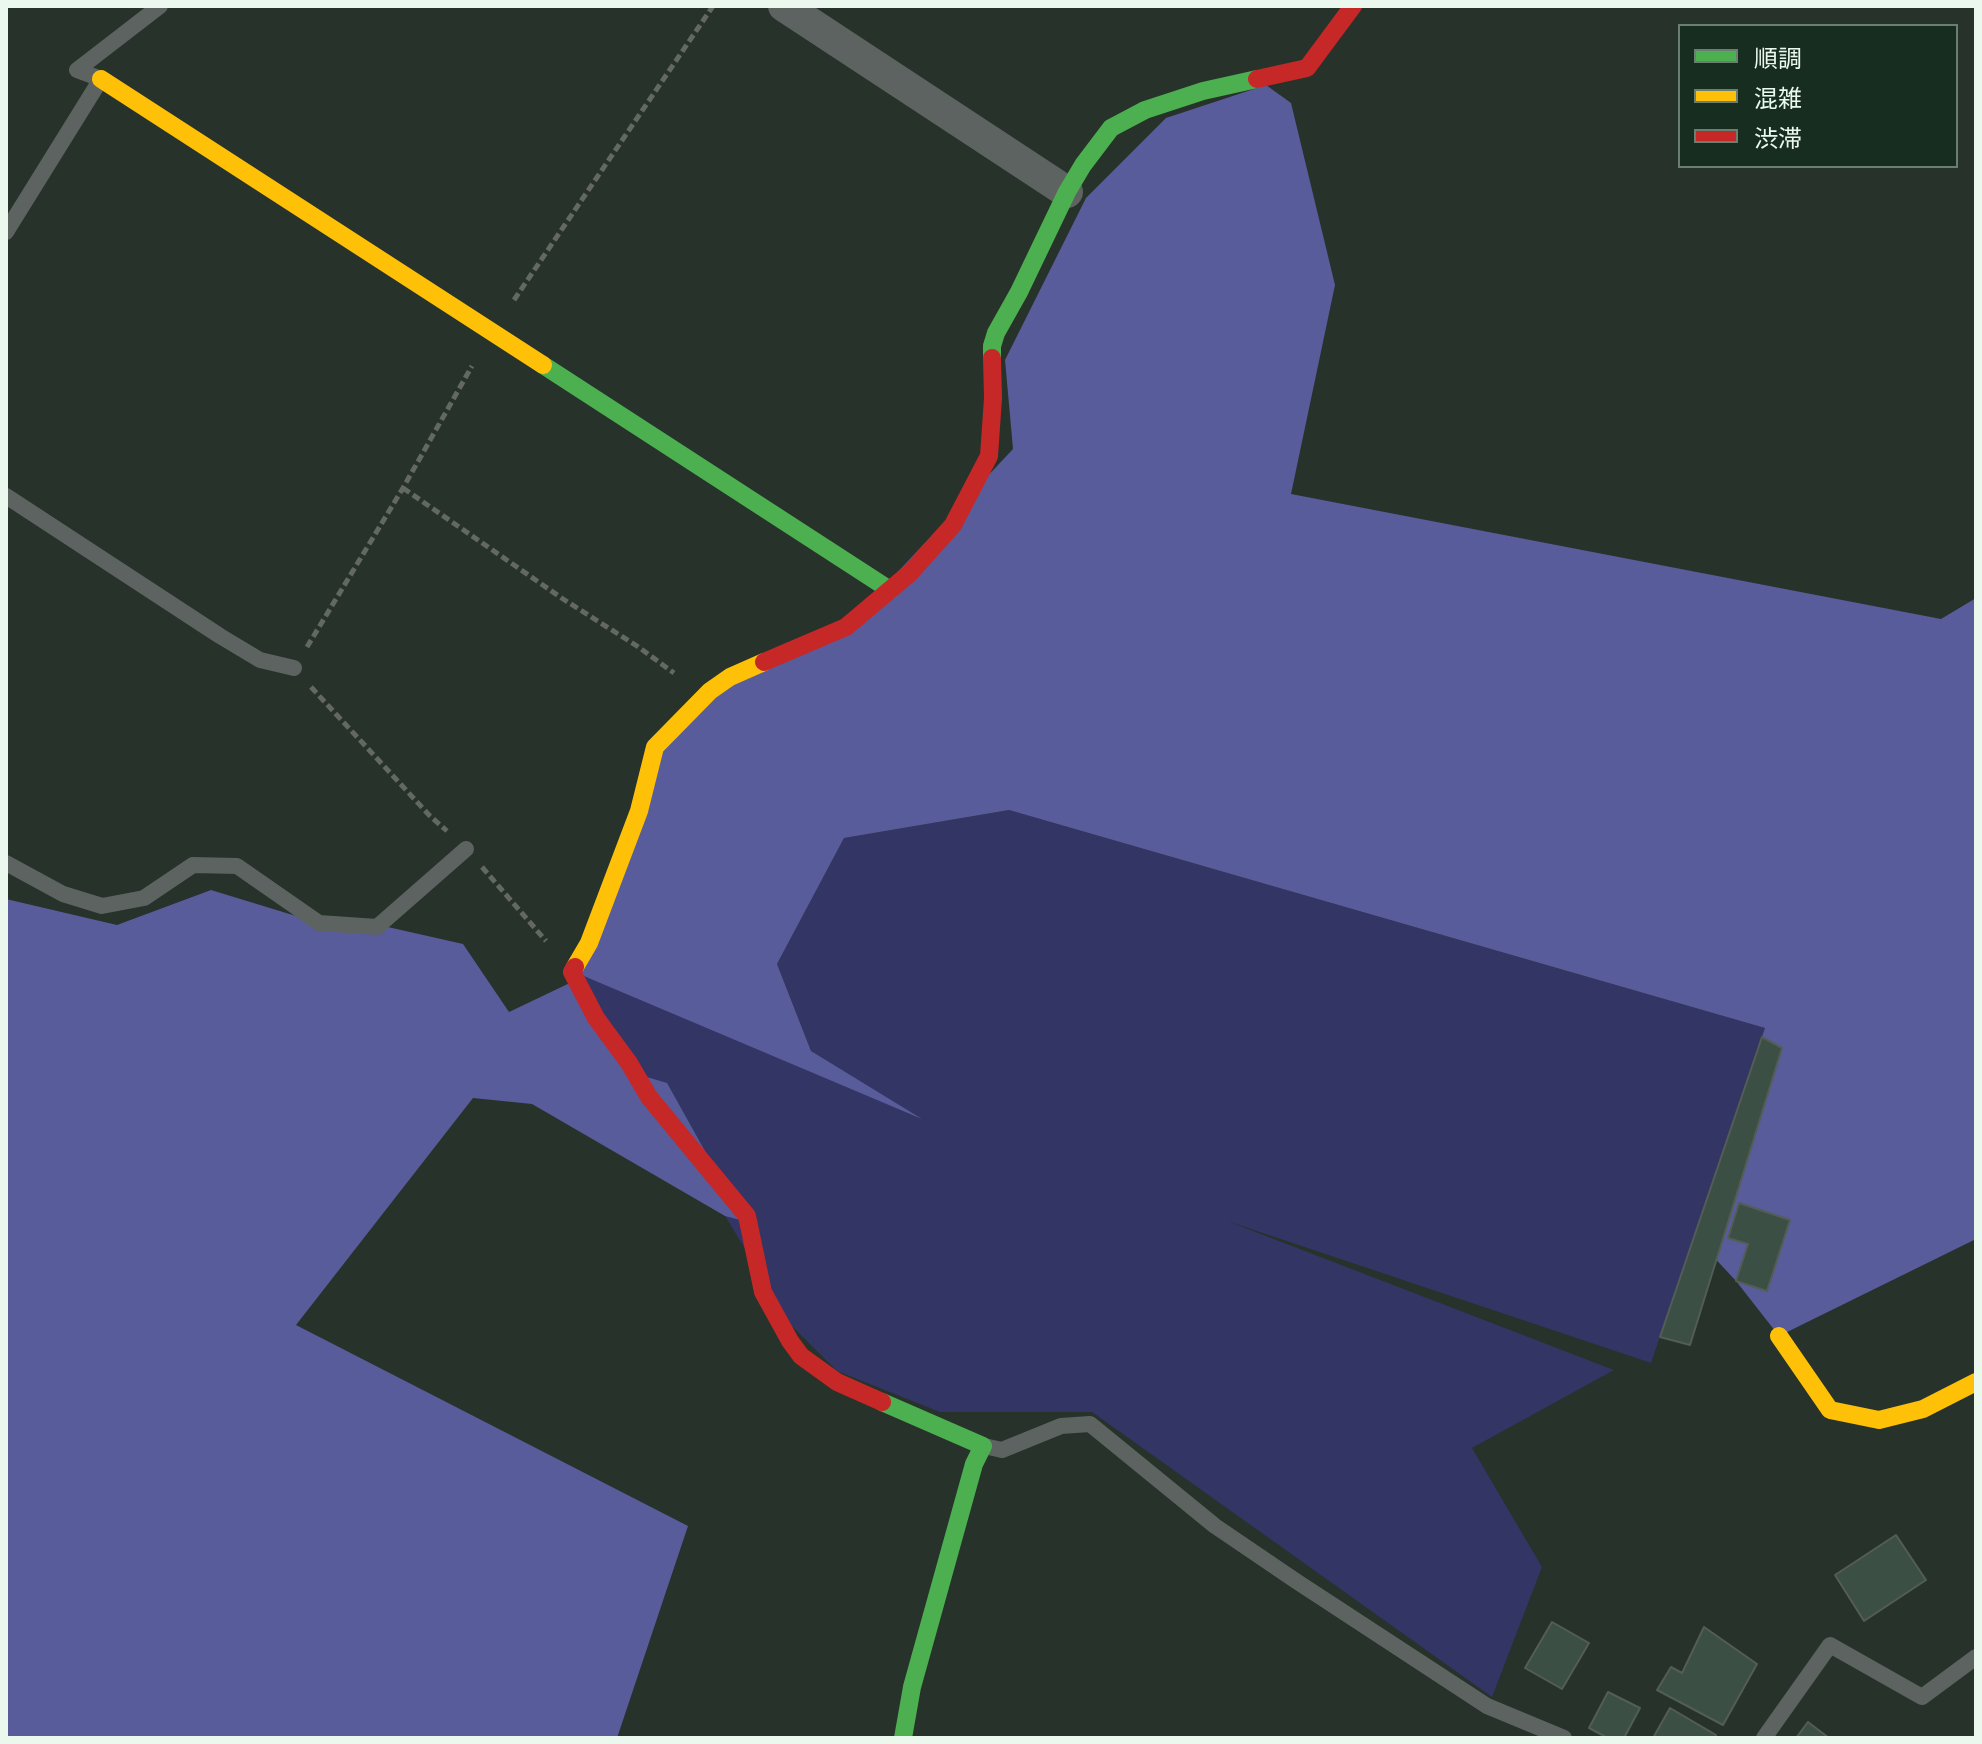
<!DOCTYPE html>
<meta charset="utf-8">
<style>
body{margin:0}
#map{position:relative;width:1982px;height:1744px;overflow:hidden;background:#26322a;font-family:Cabin,"Noto Sans JP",sans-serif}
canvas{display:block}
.frame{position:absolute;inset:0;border:8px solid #eaf8ee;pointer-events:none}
.legend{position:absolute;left:1678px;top:24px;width:280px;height:144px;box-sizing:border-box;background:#172d1f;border:2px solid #6b7e72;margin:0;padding:10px 14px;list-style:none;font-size:24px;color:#eaf8ee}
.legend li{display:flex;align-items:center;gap:16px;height:40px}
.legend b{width:40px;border:2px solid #6b7e72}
</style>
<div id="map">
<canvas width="1982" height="1744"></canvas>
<div class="frame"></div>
<ul class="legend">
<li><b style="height:10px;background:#4caf50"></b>順調</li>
<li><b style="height:10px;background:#ffc107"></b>混雑</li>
<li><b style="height:10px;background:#c62828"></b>渋滞</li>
</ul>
</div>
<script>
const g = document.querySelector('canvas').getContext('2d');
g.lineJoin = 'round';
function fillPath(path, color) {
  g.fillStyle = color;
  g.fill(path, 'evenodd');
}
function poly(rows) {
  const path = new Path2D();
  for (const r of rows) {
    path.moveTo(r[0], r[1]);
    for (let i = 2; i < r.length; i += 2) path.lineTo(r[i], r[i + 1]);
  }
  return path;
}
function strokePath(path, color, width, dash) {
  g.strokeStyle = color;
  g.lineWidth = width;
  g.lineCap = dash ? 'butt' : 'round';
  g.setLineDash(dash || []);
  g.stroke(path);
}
const green = poly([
 [1009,810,1765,1028,1651,1363,1227,1221,1614,1370,1472,1448,1542,1567,1492,1697,1092,1412,940,1412,837,1371,791,1325,579,974,858,1081,811,1051,777,964,844,838]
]);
const forest = poly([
 [1266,85,1291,103,1335,285,1291,494,1941,619,1976,598,1976,1239,1779,1336,1736,1281,1694,1236,1765,1028,1009,810,844,838,777,964,811,1051,922,1119,579,974,654,754,730,677,846,627,1013,449,1005,360,1086,198,1166,118],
 [211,890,319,923,379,925,463,944,509,1012,574,981,630,1072,667,1083,744,1221,725,1216,532,1104,473,1098,296,1325,688,1526,617,1738,6,1738,6,899,117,925]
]);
const building = poly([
 [1762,1037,1782,1048,1690,1345,1660,1337,1762,1037],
 [1739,1203,1790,1220,1767,1291,1736,1281,1748,1244,1728,1238,1739,1203],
 [1896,1535,1926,1580,1864,1621,1835,1575,1896,1535],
 [1552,1622,1589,1643,1562,1689,1525,1668,1552,1622],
 [1704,1627,1757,1664,1723,1725,1657,1690,1671,1667,1682,1673,1704,1627],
 [1608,1692,1640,1708,1624,1738,1608,1738,1589,1728,1608,1692],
 [1670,1708,1716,1735,1714,1738,1653,1738,1670,1708],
 [1808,1722,1829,1738,1796,1738,1808,1722]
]);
const path = poly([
 [514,300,713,6],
 [403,488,563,599,637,646,674,673],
 [307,647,403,488,472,366],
 [311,687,430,816,447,831],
 [482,867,546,941]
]);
const lane = poly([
 [6,232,101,79,77,70,160,6],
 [6,496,220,636,260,660,294,668],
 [6,863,63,894,102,906,144,898,193,865,237,866,319,923,377,927,466,849],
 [984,1446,1002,1450,1061,1426,1090,1424,1215,1526,1296,1581,1487,1706,1564,1738],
 [1764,1738,1830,1645,1922,1697,1976,1657]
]);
const street = poly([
 [784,6,1067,192]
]);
const fast = poly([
 [992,358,992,346,996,333,1019,292,1067,192,1083,165,1111,128,1145,110,1203,91,1257,79],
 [543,365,890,590],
 [882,1402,983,1446,974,1464,912,1687,903,1738]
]);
const slow = poly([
 [101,79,543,365],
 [575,967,589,943,639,811,655,747,710,691,730,677,764,662],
 [1779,1336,1830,1410,1879,1420,1923,1409,1976,1382]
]);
const jam = poly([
 [1257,79,1307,68,1353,6],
 [764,662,846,627,910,573,953,525,989,456,993,398,992,358],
 [575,967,572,972,596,1018,629,1063,649,1097,747,1216,763,1292,790,1341,801,1356,837,1382,882,1402]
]);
fillPath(green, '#333564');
fillPath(forest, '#585c9a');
fillPath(building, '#3c4f44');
strokePath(building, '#535d56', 2);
strokePath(path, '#636865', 5, [8, 4]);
strokePath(lane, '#5d6360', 16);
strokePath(street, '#5d6360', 32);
strokePath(fast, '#4caf50', 18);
strokePath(slow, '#ffc107', 18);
strokePath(jam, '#c62828', 18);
</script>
